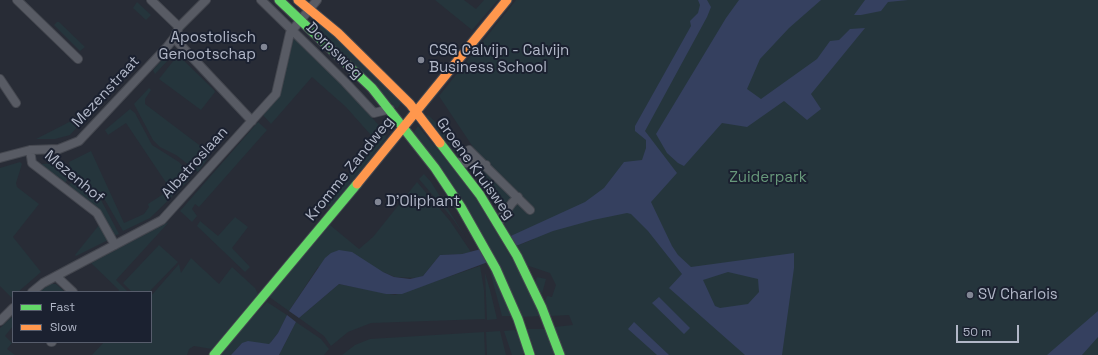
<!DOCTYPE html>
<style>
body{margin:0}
#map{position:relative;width:1098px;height:355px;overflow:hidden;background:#282c36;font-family:"Space Grotesk",sans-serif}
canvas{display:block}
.legend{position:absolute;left:12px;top:291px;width:140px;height:52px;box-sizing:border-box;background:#1b2130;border:1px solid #575d6c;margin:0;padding:5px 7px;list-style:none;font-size:12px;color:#b1b7c7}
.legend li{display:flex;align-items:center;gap:8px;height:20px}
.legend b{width:20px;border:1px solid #575d6c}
.scale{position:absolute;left:956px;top:325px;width:63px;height:18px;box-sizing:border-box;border:2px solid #b1b7c7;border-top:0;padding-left:5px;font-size:12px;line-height:14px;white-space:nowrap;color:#b1b7c7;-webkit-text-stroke:3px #1b2130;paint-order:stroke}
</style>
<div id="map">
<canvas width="1098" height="355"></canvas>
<ul class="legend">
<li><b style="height:5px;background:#63d668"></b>Fast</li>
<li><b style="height:5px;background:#ff974d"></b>Slow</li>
</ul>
<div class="scale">50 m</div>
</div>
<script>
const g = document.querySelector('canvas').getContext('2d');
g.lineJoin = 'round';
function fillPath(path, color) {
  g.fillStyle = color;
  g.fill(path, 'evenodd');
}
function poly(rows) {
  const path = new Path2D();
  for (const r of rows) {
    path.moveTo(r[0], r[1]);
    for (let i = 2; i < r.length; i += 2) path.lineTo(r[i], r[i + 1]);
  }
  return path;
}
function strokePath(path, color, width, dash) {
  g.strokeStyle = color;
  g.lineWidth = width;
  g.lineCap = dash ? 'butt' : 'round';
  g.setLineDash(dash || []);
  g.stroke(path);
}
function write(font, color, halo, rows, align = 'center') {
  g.font = font + ' "Space Grotesk",sans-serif';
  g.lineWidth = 4;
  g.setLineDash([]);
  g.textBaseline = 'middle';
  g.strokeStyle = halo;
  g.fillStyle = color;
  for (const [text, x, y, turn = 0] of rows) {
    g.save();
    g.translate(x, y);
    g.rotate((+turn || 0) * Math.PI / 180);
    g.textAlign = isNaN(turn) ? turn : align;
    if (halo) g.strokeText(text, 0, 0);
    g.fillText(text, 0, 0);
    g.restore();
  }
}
const green = poly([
 [435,0,464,0,476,9,484,0,498,0,472,30],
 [516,0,1098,0,1098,355,564,355,554,327,573,325,569,315,550,316,545,301,547,296,552,297,556,285,550,273,526,265,516,246,534,239,510,237,498,209,501,207,497,202,499,200,479,173,476,175,468,170,465,165,483,168,491,174,439,96],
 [137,2,151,15,146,20,133,8],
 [57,22,59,22,85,47,80,51,54,25],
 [320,23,401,103,397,109,316,26],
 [294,38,355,95,364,109,385,132,386,138,331,208,326,203,372,144,372,140,370,134,346,107,312,77,271,124,263,115,279,96],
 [169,52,172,56,155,74,153,70],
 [178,55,214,90,215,92,201,110,159,79],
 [149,88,151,90,145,99,145,104,211,154,198,172,176,155,160,147,153,140,134,104],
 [105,96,70,135,55,139,36,139,79,117],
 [130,109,135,113,152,145,179,162,191,175,189,180,150,218,123,231,102,195,74,180,69,162,91,151,124,223,144,214,149,207,148,204,168,191,169,187,126,123,108,135,105,130],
 [428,115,474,159,473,160,459,157,426,116],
 [258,122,267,130,199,207,195,204,192,209,197,216,192,222,180,211],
 [418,126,470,189,526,282,540,316,522,317,414,132],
 [20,162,22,164,16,183,17,187,39,204,13,237,41,272,18,292,13,292,12,298,0,286,0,168],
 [65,163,67,180,64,184,41,164],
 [424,174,431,182,466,238,453,219,419,179],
 [417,182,450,221,471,252,462,254,440,255,423,276,417,278,395,277,383,272,318,267,289,311,268,296,330,225,359,249,373,237],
 [71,183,101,200,119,234,114,236,68,186],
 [235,217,248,227,232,248,250,267,245,272,197,226,200,221,218,236],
 [169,222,116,280,128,292,118,292,119,290,91,263],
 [99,225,103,225,108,240,76,256,75,255],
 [159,245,178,262,149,292,132,292,123,283],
 [191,258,219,284,232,267,255,288,258,294,212,349,194,346,189,349,187,355,92,355,104,342,151,342,151,296,179,264,181,273],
 [480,266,484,290,485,319,371,323,348,332,331,346,324,336,299,318,339,284,395,295],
 [490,271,492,272,511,316,502,316],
 [485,273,490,290,497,319,487,320],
 [537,277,546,279,542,294,535,283],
 [50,284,56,284,65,292,39,292],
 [267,302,287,315,278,333,271,342,269,344,242,343,231,355,217,355],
 [13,316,13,326,5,336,12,343,7,349,15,355,0,355,0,328],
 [296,322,321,339,329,349,324,355,279,355],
 [527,329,546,329,555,355,536,355],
 [515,330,525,347,523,355,512,355,504,331],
 [500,331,506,355,487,355,486,332],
 [484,332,485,355,342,355,355,345,370,339]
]);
const water = poly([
 [698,0,707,0,711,7,707,17,645,131,677,173,651,202,672,246,678,255,691,267,794,253,794,268,782,355,745,355,669,288,682,274,648,231,631,214,627,213,593,220,553,231,516,246,502,240,585,202,604,188,624,162,642,160,646,148,646,140,635,131,635,126,691,26,690,21,698,13,700,5],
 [728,272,758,279,759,292,748,304,720,308,715,306,703,280],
 [739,0,821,0,789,28,760,59,747,89,761,99,817,59,830,41,839,40,850,29,865,28,811,94,821,109,807,120,784,101,747,127,722,123,684,166,678,163,667,153,656,134,726,18],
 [865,0,908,0,888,2,881,11,861,15,854,15],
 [485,248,496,259,402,294,386,294,339,284,299,318,289,311,325,258,331,253,339,250,352,252,383,272,394,277,410,279,423,276,440,255,462,254],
 [659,297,690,328,684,334,652,303],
 [1098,311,1098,337,1082,355,1047,355],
 [287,315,296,322,279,355,231,355,242,343,248,341,269,344,271,342,278,333],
 [634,322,669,355,657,355,628,329]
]);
const street = poly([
 [17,0,78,59],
 [151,0,179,27],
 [261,0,345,82,374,113,390,109],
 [174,38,252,121],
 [0,79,16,103],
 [30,150,32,163,97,213,115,245],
 [469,150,530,210],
 [0,158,30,150,59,149,79,141,167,47,174,38,179,27,206,0],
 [455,162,486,165],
 [498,223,512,203,518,197],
 [56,276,73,292],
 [32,292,43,283,75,266,162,220,276,94,290,33,317,0],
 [0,321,13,308],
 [51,342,52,342]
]);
const fast = poly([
 [279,0,372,88,435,168,461,207,496,269,518,319,530,355],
 [440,143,480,195,517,256,542,308,560,355],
 [214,355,357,184]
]);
const slow = poly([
 [298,0,338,33,410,104,440,143],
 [357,184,507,0]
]);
const markers = [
 [264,47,4,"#818694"],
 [421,60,4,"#818694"],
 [378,202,4,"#818694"],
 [970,295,4,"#818694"]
];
const poiNames = [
 ["Apostolisch",256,38,"right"],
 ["Genootschap",256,55,"right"],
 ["CSG Calvijn - Calvijn",429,51],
 ["Business School",429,68],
 ["D'Oliphant",386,202],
 ["SV Charlois",978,295]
];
const streetNames = [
 ["Dorpsweg",334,51,45],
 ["Mezenstraat",106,92,-47],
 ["Albatroslaan",195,163,-48],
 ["Kromme Zandweg",350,169,-51],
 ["Groene Kruisweg",475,169,54],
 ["Mezenhof",74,177,40]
];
const parkNames = [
 ["Zuiderpark",768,178]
];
fillPath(green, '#25353c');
fillPath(water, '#35405f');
strokePath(street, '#44474f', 10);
strokePath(fast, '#44474f', 11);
strokePath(slow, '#44474f', 11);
strokePath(street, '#585b64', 8);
strokePath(fast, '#63d668', 9);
strokePath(slow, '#ff974d', 9);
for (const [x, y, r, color] of markers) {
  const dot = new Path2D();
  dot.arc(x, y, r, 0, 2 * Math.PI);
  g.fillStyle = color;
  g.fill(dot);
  strokePath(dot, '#1b2130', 1.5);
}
write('15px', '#b1b7c7', '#1b2130', poiNames, 'left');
write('15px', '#b1b7c7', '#1b2130', streetNames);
write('15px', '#68997b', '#1b2130', parkNames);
</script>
